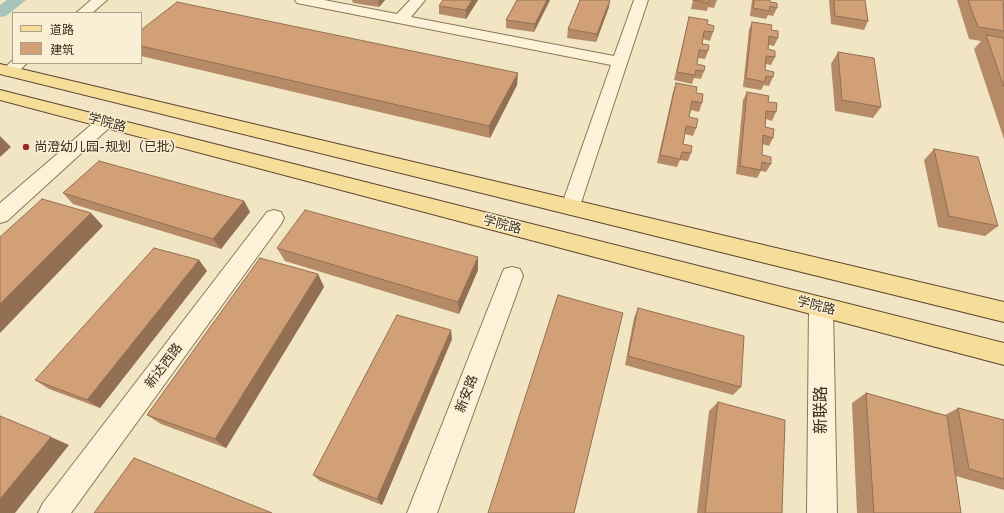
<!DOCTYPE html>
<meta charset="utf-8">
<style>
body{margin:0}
#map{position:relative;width:1004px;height:513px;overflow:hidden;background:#f1e5c4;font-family:"Libre Baskerville","Noto Sans SC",serif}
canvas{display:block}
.legend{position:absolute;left:12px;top:12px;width:130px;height:52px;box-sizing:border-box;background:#f8efd4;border:1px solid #ada18b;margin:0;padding:5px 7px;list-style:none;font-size:12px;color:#3c2d1e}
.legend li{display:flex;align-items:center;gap:8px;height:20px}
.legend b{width:20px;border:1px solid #ada18b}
</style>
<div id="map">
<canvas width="1004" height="513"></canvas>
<ul class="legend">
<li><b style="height:5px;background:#f6dd9a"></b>道路</li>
<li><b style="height:11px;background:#d2a077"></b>建筑</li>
</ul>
</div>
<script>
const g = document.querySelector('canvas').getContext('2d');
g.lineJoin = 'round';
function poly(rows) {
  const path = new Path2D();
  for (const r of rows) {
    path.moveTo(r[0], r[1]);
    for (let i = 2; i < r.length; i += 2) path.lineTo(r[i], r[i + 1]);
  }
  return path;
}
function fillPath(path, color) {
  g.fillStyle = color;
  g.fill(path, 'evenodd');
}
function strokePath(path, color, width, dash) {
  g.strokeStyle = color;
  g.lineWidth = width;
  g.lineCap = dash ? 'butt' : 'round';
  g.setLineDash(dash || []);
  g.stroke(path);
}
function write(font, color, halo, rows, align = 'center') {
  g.font = font + ' "Libre Baskerville","Noto Sans SC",serif';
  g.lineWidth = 3;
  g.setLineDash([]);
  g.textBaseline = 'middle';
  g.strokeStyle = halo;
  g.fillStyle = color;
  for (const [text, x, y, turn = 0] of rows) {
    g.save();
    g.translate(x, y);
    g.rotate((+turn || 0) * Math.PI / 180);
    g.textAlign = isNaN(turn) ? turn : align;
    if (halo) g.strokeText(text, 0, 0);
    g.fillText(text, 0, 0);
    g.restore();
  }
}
const canal = poly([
 [7,0,26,0,6,16,0,17,0,5,7,0]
]);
const minor = poly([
 [91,0,107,0,92,13,76,13,91,0],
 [295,0,324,0,397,14,410,0,425,0,411,17,614,56,634,0,648,0,578,212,571,215,564,212,561,207,611,65,302,4,297,3,295,0],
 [13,60,13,63,27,63,15,75,9,76,3,75,1,71,13,60],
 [104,117,110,119,113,123,110,127,7,221,0,223,0,203,98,119,104,117],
 [274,210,281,212,284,218,281,224,71,513,38,513,43,503,267,212,274,210],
 [512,267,520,269,523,276,437,513,407,513,501,276,504,269,512,267],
 [821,297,829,300,833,307,837,513,807,513,809,307,813,300,821,297]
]);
const major = poly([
 [0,64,1004,302,1004,322,0,74,0,64],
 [0,90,1004,343,1004,365,0,100,0,90]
]);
const wall = poly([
 [352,0,385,0,379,7,353,3],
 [478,0,466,19,439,14,439,6],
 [517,0,550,0,534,32,506,28,506,20],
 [693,0,717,0,714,8,708,7,707,11,691,9],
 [752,0,770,0,770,2,777,8,773,16,768,15,766,19,750,16],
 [829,0,865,0,868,21,864,30,831,24],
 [957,0,1003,0,1004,1,1004,139,974,49,981,41,969,39],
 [609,7,596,42,567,38,568,29],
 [689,17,707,24,713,32,710,41,703,39,702,44,708,51,705,59,698,58,697,64,704,71,701,79,694,78,692,84,674,80],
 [752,22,771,30,778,38,774,46,769,45,768,49,775,57,771,65,766,64,765,70,773,77,769,86,764,85,761,90,743,87,749,30],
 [141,30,517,85,490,138,141,56],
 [838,52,881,107,873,118,835,111,831,64],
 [676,83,696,93,702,103,699,112,691,110,689,117,696,128,693,136,685,134,683,144,691,153,688,161,680,160,677,167,657,163,673,92],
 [747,92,768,102,776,112,772,121,766,119,765,127,773,138,769,146,762,144,762,155,771,164,766,172,761,171,757,178,736,174,743,100],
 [934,149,998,226,985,236,938,227,924,160],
 [63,193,244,201,250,212,221,249,73,204],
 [277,248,478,257,478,270,459,314,285,261],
 [199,260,207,271,100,408,49,389,35,380],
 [318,274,324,287,226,448,161,424,147,415],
 [638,308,741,387,733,395,625,365,634,318],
 [452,339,382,505,320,481,313,475],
 [866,393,945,415,958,408,1004,420,1004,490,956,476,961,513,857,513,852,403],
 [718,402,782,513,697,513,709,411]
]);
const shadedWall = poly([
 [378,0,385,0,379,7],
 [472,0,478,0,466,19,466,10],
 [547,0,550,0,534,32,535,24],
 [610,0,609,7,596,42,597,34],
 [518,73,517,85,490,138,489,126],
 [0,136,11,147,0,157],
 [244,201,250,212,221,249,213,239],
 [91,213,103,226,0,333,0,304],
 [478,257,478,270,459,314,458,302],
 [199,260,207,271,100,408,87,400],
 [318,274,324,287,226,448,215,439],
 [451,330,452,339,382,505,377,499],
 [51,437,69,445,15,513,0,513,0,499]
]);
const building = poly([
 [443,0,472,0,466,10,439,6,443,0],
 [517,0,547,0,535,24,506,20,517,0],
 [580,0,610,0,597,34,568,29,580,0],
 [693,0,710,0,709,3,693,0],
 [754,0,770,0,770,2,777,3,777,8,770,6,769,11,753,8,754,0],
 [834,0,865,0,868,21,835,16,834,0],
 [968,0,1003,0,1004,31,978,27,968,0],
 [177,2,518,73,489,126,141,46,141,30,177,2],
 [689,17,708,20,707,24,714,26,713,32,704,31,702,44,709,45,708,51,699,50,697,64,705,66,704,71,696,70,695,75,677,72,689,17],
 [752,22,772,25,771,30,778,31,778,38,769,36,768,49,775,51,775,57,766,56,765,70,774,72,773,77,766,76,765,82,746,78,752,22],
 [986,35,1004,38,1004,87,986,35],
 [838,52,874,58,881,107,842,100,838,52],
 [676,83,697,87,696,93,703,94,702,103,692,101,689,117,698,119,696,128,686,126,683,144,692,146,691,153,682,152,680,159,660,155,676,83],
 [747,92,769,96,768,102,777,103,776,112,766,111,765,127,774,129,773,138,763,135,762,155,771,157,771,164,762,162,761,170,740,166,747,92],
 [934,149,978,157,998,226,949,216,934,149],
 [99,161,244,201,213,239,63,193,99,161],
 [42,199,91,213,0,304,0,237,42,199],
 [305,210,478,257,458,302,277,248,305,210],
 [154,248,199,260,87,400,35,380,154,248],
 [260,258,318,274,215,439,147,415,260,258],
 [558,295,623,313,574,513,488,513,558,295],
 [638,308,744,336,741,387,628,356,638,308],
 [397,315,451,330,377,499,313,475,397,315],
 [866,393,947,416,961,513,874,513,866,393],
 [718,402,785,420,782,513,705,513,718,402],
 [958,408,1004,420,1004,479,969,469,958,408],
 [0,416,51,437,0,499,0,416],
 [134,458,272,513,94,513,134,458]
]);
const markers = [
 [26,147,4,"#a02825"]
];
const streetNames = [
 ["学院路",107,123,15],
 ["学院路",502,225,14],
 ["学院路",816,306,14],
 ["新达西路",164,366,-53],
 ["新安路",467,394,-69]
];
const poiNames = [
 ["尚澄幼儿园-规划（已批）",34,147]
];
const nearStreetnames = [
 ["新联路",821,410,-90]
];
fillPath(canal, '#a6c4bc');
strokePath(minor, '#8d7659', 2);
strokePath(major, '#5b442d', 2);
fillPath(minor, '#fbf2d8');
fillPath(major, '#f6dd9a');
fillPath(wall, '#b58a66');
fillPath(shadedWall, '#937053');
fillPath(building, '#d2a077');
strokePath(building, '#937053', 1);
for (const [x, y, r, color] of markers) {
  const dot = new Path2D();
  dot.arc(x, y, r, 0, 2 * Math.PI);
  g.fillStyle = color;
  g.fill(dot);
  strokePath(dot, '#f8efd4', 1.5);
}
write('13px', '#3c2d1e', '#f8efd4', streetNames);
write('13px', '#3c2d1e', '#f8efd4', poiNames, 'left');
write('16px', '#3c2d1e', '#f8efd4', nearStreetnames);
</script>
